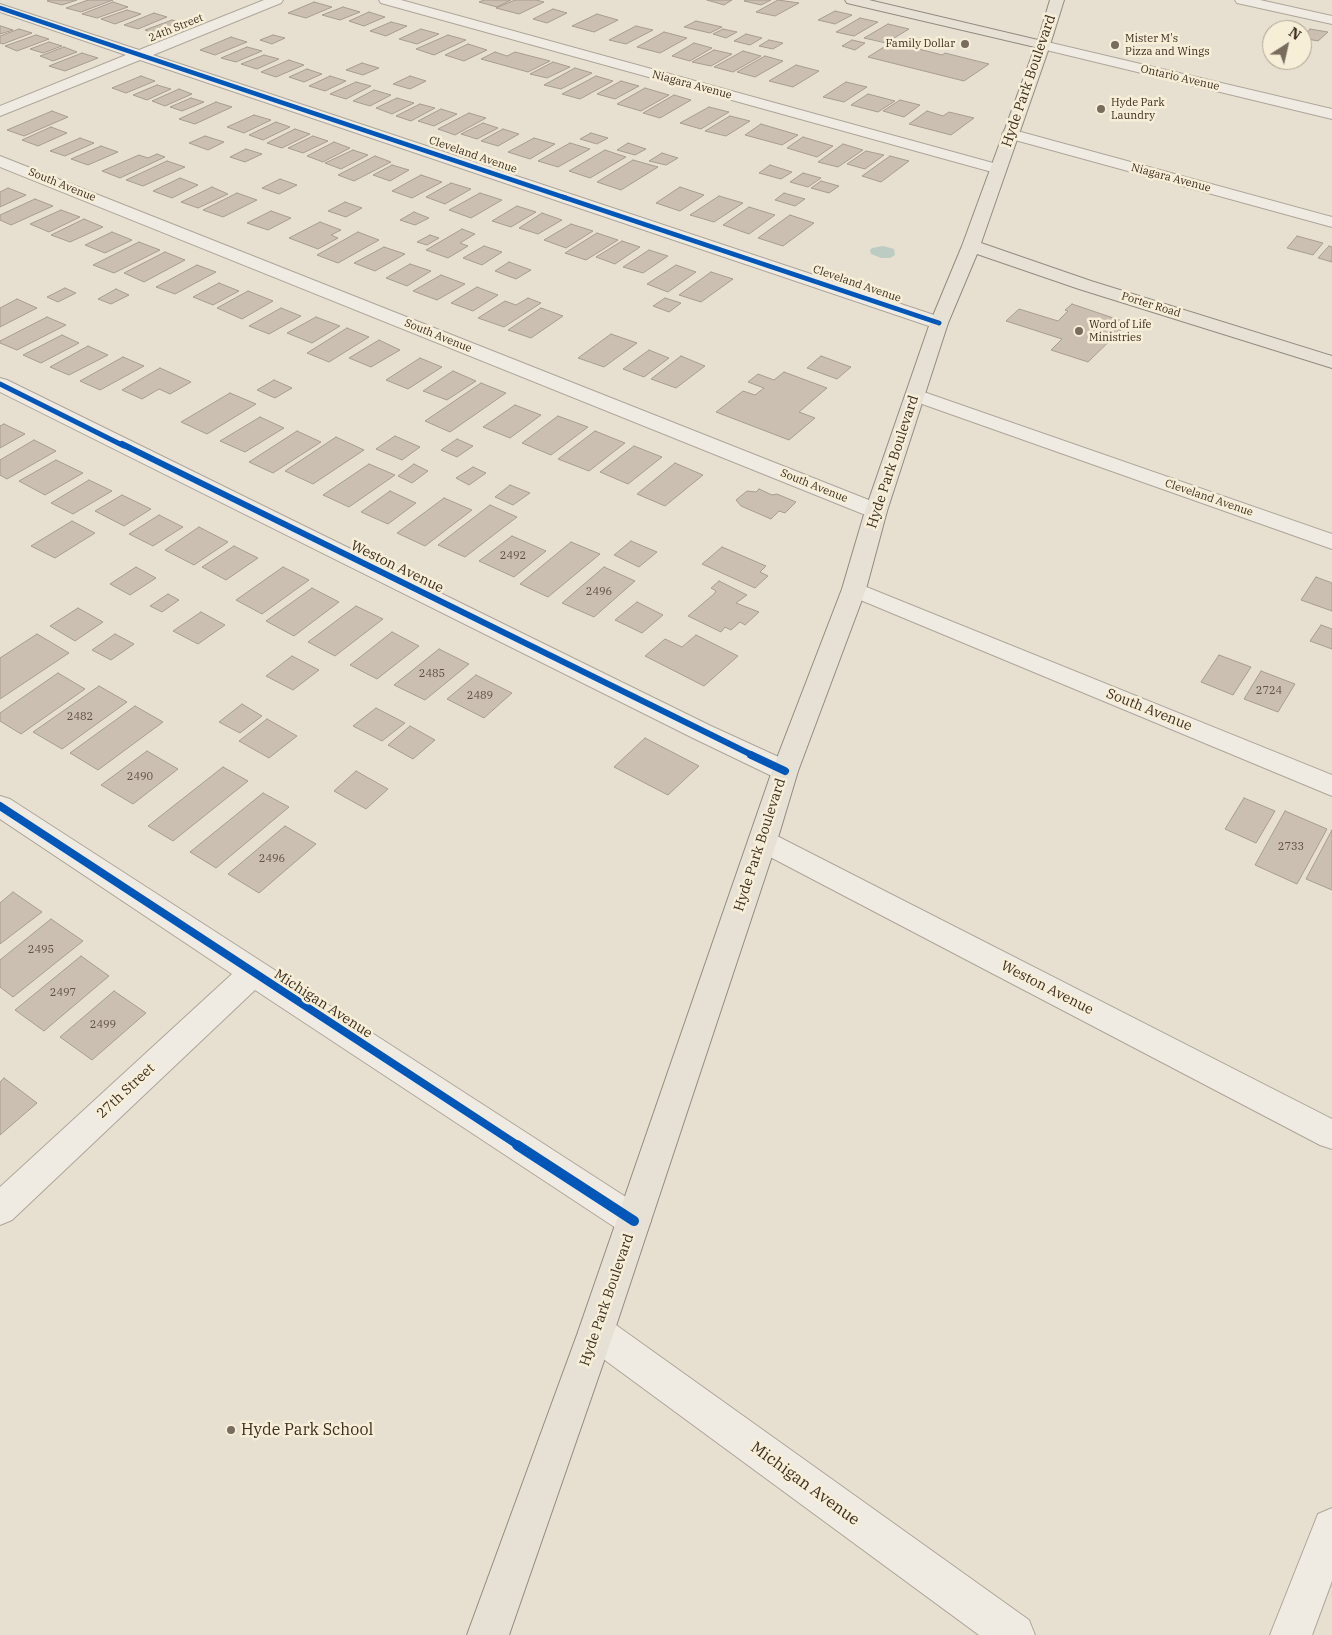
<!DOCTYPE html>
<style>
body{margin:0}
#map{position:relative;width:1332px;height:1635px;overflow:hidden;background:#e7e0d1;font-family:"IBM Plex Serif",serif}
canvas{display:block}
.north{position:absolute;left:1262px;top:20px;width:50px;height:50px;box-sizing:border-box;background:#f7eed8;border:1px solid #ada18e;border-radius:50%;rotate:35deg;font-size:14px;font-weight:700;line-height:20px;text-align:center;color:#3d2e20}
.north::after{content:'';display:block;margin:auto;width:18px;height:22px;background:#786c5e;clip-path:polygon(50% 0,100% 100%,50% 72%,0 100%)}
</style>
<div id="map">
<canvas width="1332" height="1635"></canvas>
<div class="north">N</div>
</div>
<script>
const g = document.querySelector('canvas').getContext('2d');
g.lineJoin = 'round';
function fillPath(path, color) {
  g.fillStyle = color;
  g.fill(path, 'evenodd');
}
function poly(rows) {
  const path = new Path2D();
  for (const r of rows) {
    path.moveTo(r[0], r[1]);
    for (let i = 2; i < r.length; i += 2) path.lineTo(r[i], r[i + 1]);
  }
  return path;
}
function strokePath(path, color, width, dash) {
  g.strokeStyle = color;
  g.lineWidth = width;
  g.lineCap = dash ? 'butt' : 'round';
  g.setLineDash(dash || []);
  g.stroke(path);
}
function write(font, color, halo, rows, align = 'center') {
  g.font = font + ' "IBM Plex Serif",serif';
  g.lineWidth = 5;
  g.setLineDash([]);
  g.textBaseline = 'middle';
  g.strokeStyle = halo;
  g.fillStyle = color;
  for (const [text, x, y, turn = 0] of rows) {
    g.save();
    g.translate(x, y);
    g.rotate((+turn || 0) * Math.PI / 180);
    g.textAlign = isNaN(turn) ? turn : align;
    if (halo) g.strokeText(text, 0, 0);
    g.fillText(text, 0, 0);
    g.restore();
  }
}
const water = poly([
 [883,246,894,249,895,255,890,258,881,258,871,254,870,250,872,248]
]);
const building = poly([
 [49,0,77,0,62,5,47,1,49,0],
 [88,0,113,0,81,12,66,8,88,0],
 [484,0,511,0,497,7,479,2,484,0],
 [515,0,536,0,544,2,519,14,496,8,515,0],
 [707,0,732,0,724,5,707,0],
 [746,0,771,0,761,5,744,1,746,0],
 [778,0,799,3,775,16,756,12,778,0],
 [113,2,128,7,97,18,82,14,113,2],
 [314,2,332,7,306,18,288,13,314,2],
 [343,7,360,12,340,20,322,15,343,7],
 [553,9,567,13,547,23,533,19,553,9],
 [127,10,141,14,115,24,101,19,127,10],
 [835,11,852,15,835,24,818,20,835,11],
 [369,12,385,17,364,26,349,21,369,12],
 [154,13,167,17,138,29,124,25,154,13],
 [597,14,618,20,594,32,572,26,597,14],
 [860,18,878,22,854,36,836,32,860,18],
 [172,20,186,24,159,35,145,30,172,20],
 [696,21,722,27,710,33,684,27,696,21],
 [391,22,407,26,386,36,370,31,391,22],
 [888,24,909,29,886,43,864,38,888,24],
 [0,26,1,26,13,30,0,34,0,26],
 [636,26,653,30,626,44,609,40,636,26],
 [19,29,32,33,3,44,0,43,0,36,19,29],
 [421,29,439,34,417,44,399,39,421,29],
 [723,29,737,32,726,38,713,34,723,29],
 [1310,29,1328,32,1318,41,1302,38,1310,29],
 [664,32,687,38,660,53,637,47,664,32],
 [746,34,762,38,750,45,734,41,746,34],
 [36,35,49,39,17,51,5,46,36,35],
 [273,35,285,38,272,44,260,40,273,35],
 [448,35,466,40,434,55,416,49,448,35],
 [231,37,247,42,215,55,200,50,231,37],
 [769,40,783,43,773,49,759,46,769,40],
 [852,40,865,43,855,50,842,46,852,40],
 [49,42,62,46,43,53,30,49,49,42],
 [892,42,942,55,945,53,989,64,964,81,868,57,892,42],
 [694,43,712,48,690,61,672,56,694,43],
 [468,44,487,50,464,61,445,55,468,44],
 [64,47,77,52,53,61,40,56,64,47],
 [247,47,262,51,236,62,221,58,247,47],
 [714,50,732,54,711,66,692,62,714,50],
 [743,51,761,56,733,72,714,67,743,51],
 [495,52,507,56,515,52,550,61,528,72,481,59,495,52],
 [82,53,98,58,65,71,49,66,82,53],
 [264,55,279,59,257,69,241,64,264,55],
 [765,56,783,61,755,77,737,72,765,56],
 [289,60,304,65,276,77,261,72,289,60],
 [553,62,570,67,547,78,530,74,553,62],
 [362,63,379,68,363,75,346,70,362,63],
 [796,65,819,71,793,87,769,81,796,65],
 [575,68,592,73,561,89,544,85,575,68],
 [307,69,322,74,304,82,289,77,307,69],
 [141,76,155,81,126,93,112,88,141,76],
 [330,76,346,81,325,91,309,86,330,76],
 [410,76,426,81,410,89,393,84,410,76],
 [596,76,613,81,580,99,562,94,596,76],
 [621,81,639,86,615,99,597,94,621,81],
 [356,82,371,86,346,99,330,94,356,82],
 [846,82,867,87,844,102,823,97,846,82],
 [157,85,171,89,147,100,133,95,157,85],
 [645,88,669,95,641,111,617,104,645,88],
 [179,89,192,94,165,106,152,101,179,89],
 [374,90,391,95,370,106,353,101,374,90],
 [868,94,895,101,878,112,851,105,868,94],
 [674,95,691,100,660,118,643,113,674,95],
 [191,98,204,102,182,111,170,107,191,98],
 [397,98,414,103,392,114,376,108,397,98],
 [900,100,920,105,904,117,883,111,900,100],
 [216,102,232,107,195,124,179,119,216,102],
 [420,104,435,108,411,121,396,116,420,104],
 [709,107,729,112,701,129,680,123,709,107],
 [441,109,457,114,434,126,418,121,441,109],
 [52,111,68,117,24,136,7,130,52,111],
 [927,111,943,116,949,112,974,118,951,135,909,124,927,111],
 [469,113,486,118,455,135,438,129,469,113],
 [254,115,271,120,244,133,227,127,254,115],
 [730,116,750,121,726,136,705,131,730,116],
 [276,122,290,127,263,140,249,135,276,122],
 [483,123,498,128,477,139,461,134,483,123],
 [761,124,798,135,782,145,745,135,761,124],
 [51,127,67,133,38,146,22,140,51,127],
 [295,129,310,134,282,148,267,143,295,129],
 [503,129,519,134,498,146,481,141,503,129],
 [591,133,608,138,597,144,580,139,591,133],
 [205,136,224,142,208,150,189,143,205,136],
 [313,136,328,141,303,153,288,148,313,136],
 [803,137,833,146,817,157,787,148,803,137],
 [80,138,94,143,65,156,50,151,80,138],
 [534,138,555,144,530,159,508,152,534,138],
 [334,142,350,148,323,162,307,156,334,142],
 [570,143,590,149,558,167,538,161,570,143],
 [628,143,646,149,635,155,617,150,628,143],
 [843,144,863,150,838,167,818,162,843,144],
 [101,146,118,152,88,165,71,159,101,146],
 [246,149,262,154,245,162,230,157,246,149],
 [353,150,368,155,341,169,325,163,353,150],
 [605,150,626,157,590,178,569,171,605,150],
 [866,151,884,155,865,169,847,164,866,151],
 [662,153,678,158,666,165,649,161,662,153],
 [157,154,165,157,120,178,102,171,139,155,148,158,157,154],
 [375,156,391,162,354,181,338,175,375,156],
 [890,156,909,161,881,182,862,176,890,156],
 [633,160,658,167,621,190,597,182,633,160],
 [167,161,185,167,143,186,126,180,167,161],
 [392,165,409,170,390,181,373,175,392,165],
 [770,165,792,172,781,179,759,173,770,165],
 [803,173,821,178,808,187,790,182,803,173],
 [421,175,442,182,412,198,392,191,421,175],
 [180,178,198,185,172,198,153,191,180,178],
 [280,179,297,185,279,194,262,188,280,179],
 [821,181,839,186,829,193,811,188,821,181],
 [451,183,471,189,445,204,426,197,451,183],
 [212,187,228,194,198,208,181,202,212,187],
 [680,187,704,195,680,211,656,203,680,187],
 [8,188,26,195,0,207,0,192,8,188],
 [237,193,257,200,223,217,203,210,237,193],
 [480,193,502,200,471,218,449,210,480,193],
 [784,193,805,199,795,206,775,200,784,193],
 [719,196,743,203,714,222,690,215,719,196],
 [35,199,53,206,11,225,0,220,0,215,35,199],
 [345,202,362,208,346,217,328,211,345,202],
 [517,206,536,212,511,227,492,221,517,206],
 [749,207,775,215,749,234,723,225,749,207],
 [61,210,80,217,49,232,30,224,61,210],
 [271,211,291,218,268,230,247,223,271,211],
 [414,212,429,218,415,225,400,220,414,212],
 [542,213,562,220,538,234,519,228,542,213],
 [790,215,814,223,783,246,758,238,790,215],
 [84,219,103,227,70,242,51,235,84,219],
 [320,222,341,230,331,235,338,238,318,249,289,238,320,222],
 [571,224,593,231,566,248,544,240,571,224],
 [462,229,475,234,460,243,468,246,448,258,426,250,462,229],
 [112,232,132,240,105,253,85,245,112,232],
 [358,232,379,240,338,263,317,255,358,232],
 [597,233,618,240,586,260,565,253,597,233],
 [430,235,439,238,427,245,417,242,430,235],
 [1297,236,1323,243,1313,255,1287,248,1297,236],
 [622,241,640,247,615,264,596,257,622,241],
 [139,242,160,250,114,273,93,265,139,242],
 [484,246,502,252,482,265,463,258,484,246],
 [1329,246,1332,247,1332,262,1318,258,1329,246],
 [384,247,405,254,375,271,354,263,384,247],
 [649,250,668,256,643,273,623,267,649,250],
 [165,252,185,260,144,282,124,273,165,252],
 [509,262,531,270,516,279,495,271,509,262],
 [410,264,431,271,407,286,386,278,410,264],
 [197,265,216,272,175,294,156,287,197,265],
 [676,265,696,272,668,292,647,284,676,265],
 [711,272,733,279,701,302,679,295,711,272],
 [441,275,465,284,437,300,413,291,441,275],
 [219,283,239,291,213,305,193,297,219,283],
 [477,287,498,295,473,311,451,303,477,287],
 [65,288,76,293,58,302,47,297,65,288],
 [116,289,129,295,111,304,98,299,116,289],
 [248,291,273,301,242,319,217,308,248,291],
 [528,298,541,303,504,327,478,318,505,301,516,305,528,298],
 [665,298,681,303,669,312,653,306,665,298],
 [17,299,37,308,0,327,0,308,17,299],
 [1072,304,1128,323,1088,362,1051,350,1062,339,1006,321,1019,309,1058,321,1068,311,1065,310,1072,304],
 [281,308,301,316,269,334,249,326,281,308],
 [541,308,563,316,531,338,508,330,541,308],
 [47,317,66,325,17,350,0,343,0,341,47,317],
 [316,317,340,326,312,343,287,333,316,317],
 [347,328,369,337,329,362,307,353,347,328],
 [611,334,637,343,604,367,578,358,611,334],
 [62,335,79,343,41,363,23,355,62,335],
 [379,340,400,350,371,367,349,358,379,340],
 [88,346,108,355,69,375,50,367,88,346],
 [649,350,669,358,644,377,623,369,649,350],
 [681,356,705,366,676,388,651,379,681,356],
 [821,356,851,367,837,379,807,368,821,356],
 [123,357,144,366,100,390,80,381,123,357],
 [420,358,442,367,408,389,386,380,420,358],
 [160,368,191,382,170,394,159,389,142,399,122,390,160,368],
 [453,371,476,381,447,400,423,391,453,371],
 [784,372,827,388,799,412,815,418,789,440,716,412,743,391,755,395,764,388,748,382,758,374,774,380,784,372],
 [274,380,292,388,275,398,257,390,274,380],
 [481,383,506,393,450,432,425,421,481,383],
 [230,393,256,404,207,434,181,422,230,393],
 [515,405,541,415,510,438,483,427,515,405],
 [558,416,588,427,551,455,522,443,558,416],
 [260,417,284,428,245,452,220,441,260,417],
 [4,424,25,434,0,448,0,426,4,424],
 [297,431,321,442,273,473,249,462,297,431],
 [595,431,625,443,589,471,558,459,595,431],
 [395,436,420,447,402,460,376,449,395,436],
 [336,437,364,450,313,484,285,471,336,437],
 [457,439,473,446,457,457,441,450,457,439],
 [34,440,56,451,7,479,0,475,0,460,34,440],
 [634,446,662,457,628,484,600,472,634,446],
 [56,460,83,473,45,495,19,481,56,460],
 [675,463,703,475,665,506,637,494,675,463],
 [369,464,395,475,349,507,323,495,369,464],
 [414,464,428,471,412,483,398,476,414,464],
 [473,467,486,473,469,485,456,478,473,467],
 [89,480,112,491,73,514,51,503,89,480],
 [510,485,530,493,513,505,495,497,510,485],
 [759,489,772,495,777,494,796,502,785,513,779,511,771,519,741,506,736,500,747,491,756,492,759,489],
 [390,491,416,503,388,524,361,512,390,491],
 [122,495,151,509,124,526,95,511,122,495],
 [444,498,472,510,425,546,397,533,444,498],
 [490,505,517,517,465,557,438,545,490,505],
 [159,515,183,527,153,546,129,534,159,515],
 [72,521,95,533,55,558,31,546,72,521],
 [199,527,228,542,194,565,165,550,199,527],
 [512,536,546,551,514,577,479,561,512,536],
 [631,541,657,552,639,567,614,555,631,541],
 [571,542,600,554,548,597,520,584,571,542],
 [234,546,258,558,226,580,202,567,234,546],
 [722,547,766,566,760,572,768,576,755,588,702,564,722,547],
 [136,567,156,578,130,595,110,584,136,567],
 [283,567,309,580,262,614,236,600,283,567],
 [604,567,635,581,594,617,562,603,604,567],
 [1316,577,1332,583,1332,611,1301,600,1316,577],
 [719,581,747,595,736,603,759,612,745,625,740,622,731,630,725,627,721,632,688,616,714,594,716,591,711,588,719,581],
 [312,588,339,602,294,636,266,621,312,588],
 [168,594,179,600,162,612,150,606,168,594],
 [637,602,663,615,642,633,615,620,637,602],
 [356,606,383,619,335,656,308,642,356,606],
 [78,608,103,622,75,641,50,626,78,608],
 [201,612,225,625,198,644,173,631,201,612],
 [1321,625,1332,629,1332,649,1310,641,1321,625],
 [392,632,419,646,377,679,350,665,392,632],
 [37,634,69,653,0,699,0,658,37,634],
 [115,634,134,644,111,660,92,650,115,634],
 [696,635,738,656,704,686,645,656,665,639,682,647,696,635],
 [439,649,469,664,425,700,394,685,439,649],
 [1219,655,1251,667,1233,695,1201,682,1219,655],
 [292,656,319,670,293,690,266,676,292,656],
 [1261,671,1295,684,1278,712,1244,699,1261,671],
 [58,673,85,689,21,734,0,721,0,713,58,673],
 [476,675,512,693,484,718,447,699,476,675],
 [99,686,127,702,62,749,33,732,99,686],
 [242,704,262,716,240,733,219,722,242,704],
 [135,706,163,722,98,770,70,753,135,706],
 [376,708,405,723,382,741,353,726,376,708],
 [267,719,297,736,269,758,239,741,267,719],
 [410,726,435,740,413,759,388,745,410,726],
 [645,738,699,766,668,795,614,767,645,738],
 [147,751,178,769,133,804,101,785,147,751],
 [223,767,248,781,173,841,148,826,223,767],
 [356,771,388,789,366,809,334,791,356,771],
 [263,793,289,807,216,868,190,852,263,793],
 [1244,798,1275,811,1256,843,1225,829,1244,798],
 [1285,811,1327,829,1297,884,1255,865,1285,811],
 [285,826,316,844,259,893,228,874,285,826],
 [1332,830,1332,890,1306,879,1332,830],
 [13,892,42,912,0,944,0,903,13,892],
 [51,919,83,941,13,997,0,987,0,960,51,919],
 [81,956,109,976,44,1031,15,1010,81,956],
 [114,991,146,1013,92,1060,60,1037,114,991],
 [4,1078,37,1103,0,1135,0,1082,4,1078]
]);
const minor = poly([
 [264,0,283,0,281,3,153,55,946,319,948,323,946,327,939,329,932,327,140,60,0,116,0,106,126,55,0,12,0,4,139,50,264,0],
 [379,0,401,0,1004,166,1006,169,1004,172,998,174,992,172,381,3,379,0],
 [1235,0,1260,0,1332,16,1332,24,1237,3,1235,0],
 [1043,41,1332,109,1332,119,1038,48,1036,45,1038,42,1043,41],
 [1010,129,1332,217,1332,227,1004,137,1002,134,1004,131,1010,129],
 [0,156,884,506,887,511,884,516,876,518,868,516,0,167,0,156],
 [0,378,7,380,711,726,794,764,798,771,794,778,785,780,776,778,693,738,0,392,0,378],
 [915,389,1332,534,1332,549,908,399,905,395,908,391,915,389],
 [854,582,1332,775,1332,796,846,594,842,589,846,584,854,582],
 [0,796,10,799,646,1210,651,1221,646,1232,634,1237,622,1232,255,990,12,1220,0,1225,0,1187,232,974,0,819,0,796],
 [763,831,773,834,1332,1119,1332,1149,1320,1145,753,848,749,841,753,834,763,831],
 [596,1314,609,1320,1029,1620,1035,1635,979,1635,583,1344,578,1332,583,1320,596,1314],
 [1332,1508,1332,1581,1312,1635,1270,1635,1318,1514,1332,1508]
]);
const major = poly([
 [845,0,869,0,1038,40,1050,0,1064,0,1050,45,981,243,1091,281,1332,356,1332,368,1079,289,977,254,948,323,887,511,866,589,798,771,777,841,614,1332,509,1635,467,1635,578,1332,772,771,842,589,865,511,930,323,962,246,1035,47,847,3,845,0]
]);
const cyclewayFar4 = poly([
 [0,8,566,198]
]);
const cyclewayFar3 = poly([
 [563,197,939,323],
 [0,384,124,446]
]);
const cyclewayFar2 = poly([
 [122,444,754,756]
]);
const cyclewayFar1 = poly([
 [751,755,785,771],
 [0,806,519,1146]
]);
const cycleway = poly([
 [517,1145,634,1221]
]);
const markers = [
 [965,44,5,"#786c5e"],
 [1115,45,5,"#786c5e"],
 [1101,109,5,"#786c5e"],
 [1079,331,5,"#786c5e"],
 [231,1430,5,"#786c5e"]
];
const farStreetnames = [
 ["24th Street",176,28,-22],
 ["Ontario Avenue",1180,78,13],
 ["Niagara Avenue",692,85,15],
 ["Cleveland Avenue",473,155,19],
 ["Niagara Avenue",1171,178,15],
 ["South Avenue",62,185,22],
 ["Cleveland Avenue",857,284,19],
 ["Porter Road",1151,305,17],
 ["South Avenue",438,336,22],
 ["South Avenue",814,486,22],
 ["Cleveland Avenue",1209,498,19]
];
const farPoinames = [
 ["Mister M's",1125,39],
 ["Pizza and Wings",1125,52],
 ["Family Dollar",955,44,"right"],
 ["Hyde Park",1111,103],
 ["Laundry",1111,116],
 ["Word of Life",1089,325],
 ["Ministries",1089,338]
];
const numberNames = [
 ["2492",513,556],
 ["2496",599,592],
 ["2485",432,674],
 ["2724",1269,691],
 ["2489",480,696],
 ["2482",80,717],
 ["2490",140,777],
 ["2733",1291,847],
 ["2496",272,859],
 ["2495",41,950],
 ["2497",63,993],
 ["2499",103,1025]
];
const streetNames = [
 ["Hyde Park Boulevard",1029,81,-71],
 ["Hyde Park Boulevard",893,462,-72],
 ["Weston Avenue",397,567,26],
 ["South Avenue",1149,710,22],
 ["Hyde Park Boulevard",760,845,-72],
 ["Weston Avenue",1047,988,27],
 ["Michigan Avenue",323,1004,33],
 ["27th Street",126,1091,-43],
 ["Hyde Park Boulevard",607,1300,-71]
];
const nearPoinames = [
 ["Hyde Park School",241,1430]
];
const nearStreetnames = [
 ["Michigan Avenue",805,1484,36]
];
fillPath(water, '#bcccc2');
fillPath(building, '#cbbfb2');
strokePath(building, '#a89c90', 1);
strokePath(minor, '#ada599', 2);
strokePath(major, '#928b80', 2);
fillPath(minor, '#efebe3');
fillPath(major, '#e6e1d4');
strokePath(cyclewayFar4, '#0057b8', 4.5);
strokePath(cyclewayFar3, '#0057b8', 5);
strokePath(cyclewayFar2, '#0057b8', 6);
strokePath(cyclewayFar1, '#0057b8', 8);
strokePath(cycleway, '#0057b8', 10);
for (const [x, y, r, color] of markers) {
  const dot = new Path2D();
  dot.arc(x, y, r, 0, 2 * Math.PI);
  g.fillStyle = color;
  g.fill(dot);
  strokePath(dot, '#f7eed8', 2);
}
write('11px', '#3d2e20', '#f7eed8', farStreetnames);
write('11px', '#3d2e20', '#f7eed8', farPoinames, 'left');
write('11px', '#605244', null, numberNames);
write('14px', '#3d2e20', '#f7eed8', streetNames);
write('16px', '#3d2e20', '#f7eed8', nearPoinames, 'left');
write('16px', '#3d2e20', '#f7eed8', nearStreetnames);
</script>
